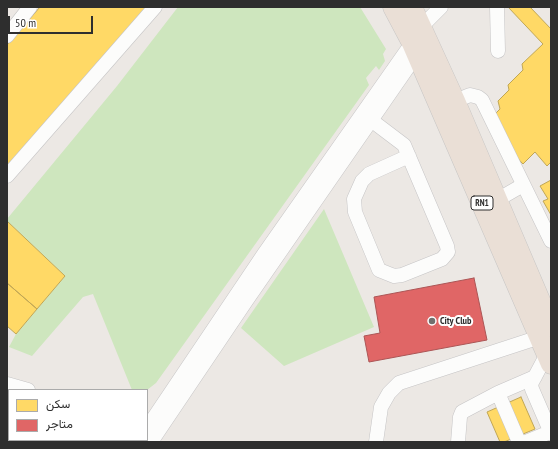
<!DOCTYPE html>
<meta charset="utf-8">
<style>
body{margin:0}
#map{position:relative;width:558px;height:449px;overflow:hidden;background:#ece8e4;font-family:"PT Sans Narrow",Vazirmatn,sans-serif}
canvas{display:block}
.frame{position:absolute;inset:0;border:8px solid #2e2e2e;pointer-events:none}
.legend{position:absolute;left:8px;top:389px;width:140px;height:52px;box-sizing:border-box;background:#fff;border:1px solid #ababab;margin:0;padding:5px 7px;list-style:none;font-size:12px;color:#2e2e2e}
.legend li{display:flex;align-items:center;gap:8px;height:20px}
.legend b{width:20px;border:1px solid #ababab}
.scale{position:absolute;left:8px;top:16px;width:85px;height:18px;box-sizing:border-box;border:2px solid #2e2e2e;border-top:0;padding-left:5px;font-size:12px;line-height:14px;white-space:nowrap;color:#2e2e2e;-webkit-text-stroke:3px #fff;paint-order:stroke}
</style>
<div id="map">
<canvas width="558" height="449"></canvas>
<div class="frame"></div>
<ul class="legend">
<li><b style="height:11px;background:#ffd966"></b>سكن</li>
<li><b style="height:11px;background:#e06666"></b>متاجر</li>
</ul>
<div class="scale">50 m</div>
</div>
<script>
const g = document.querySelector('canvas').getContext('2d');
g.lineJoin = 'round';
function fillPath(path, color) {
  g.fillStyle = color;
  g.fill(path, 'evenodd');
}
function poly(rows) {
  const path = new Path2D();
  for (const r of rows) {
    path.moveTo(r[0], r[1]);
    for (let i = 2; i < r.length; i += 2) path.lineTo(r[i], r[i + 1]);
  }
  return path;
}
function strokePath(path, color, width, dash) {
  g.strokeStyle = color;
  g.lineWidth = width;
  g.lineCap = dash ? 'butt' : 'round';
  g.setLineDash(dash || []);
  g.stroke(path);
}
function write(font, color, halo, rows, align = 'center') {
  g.font = font + ' "PT Sans Narrow",sans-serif';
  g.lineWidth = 4;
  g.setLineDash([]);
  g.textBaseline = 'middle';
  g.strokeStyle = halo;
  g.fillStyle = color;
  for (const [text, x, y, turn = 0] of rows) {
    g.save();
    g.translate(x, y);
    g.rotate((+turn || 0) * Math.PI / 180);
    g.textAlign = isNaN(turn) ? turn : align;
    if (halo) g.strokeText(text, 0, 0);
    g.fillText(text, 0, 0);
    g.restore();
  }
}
const green = poly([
 [178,7,360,7,386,49,383,54,385,61,379,70,376,66,366,78,369,85,156,383,147,390,132,390,93,294,83,297,32,356,9,347,16,334,65,276,7,221,7,219,117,86],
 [324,209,374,327,284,366,241,328]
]);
const homes = poly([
 [40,7,151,7,7,172,7,45,40,7],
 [508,7,530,7,551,29,551,162,547,166,535,152,523,164,504,144,496,113,500,109,498,101,509,90,508,85,523,70,522,64,543,44,508,7],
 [551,180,551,215,543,201,548,199,540,186,551,180],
 [7,221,65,276,37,309,7,283,7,221],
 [7,283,37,309,16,334,7,326,7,283],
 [521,397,535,429,504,442,500,442,487,412,521,397]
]);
const shops = poly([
 [474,278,487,340,369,362,364,336,380,333,374,297,474,278]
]);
const minor = poly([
 [497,7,498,51],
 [422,26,441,7],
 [7,36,30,7],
 [455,101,470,95,478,97,482,100,551,241],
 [371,120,404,145,447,246,448,252,442,259,402,275,394,276,379,270,355,212,354,199,362,181,369,174,409,156],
 [7,176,155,7],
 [497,200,523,185],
 [547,354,531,384,532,389,551,433],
 [7,384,28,390],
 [147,428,264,254,412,43],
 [138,442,139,440],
 [151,442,246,301,417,54],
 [376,442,381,407,389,393,399,383,540,337],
 [458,442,460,417,462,412,498,393],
 [519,442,498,393,535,377],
 [526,442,550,432]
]);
const highway = poly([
 [393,7,412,43,551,364],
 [412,7,455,101,551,326]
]);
const markers = [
 [432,321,4,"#706f6e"]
];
const shields = [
 [482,203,22]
];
const shieldNames = [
 ["RN1",482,203]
];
const poiNames = [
 ["City Club",440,321]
];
fillPath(green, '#cee6be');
fillPath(homes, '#ffd966');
strokePath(homes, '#c0a655', 1);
fillPath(shops, '#e06666');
strokePath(shops, '#ab5555', 1);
strokePath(minor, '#c5c4c5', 15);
strokePath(highway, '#c6c5c4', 21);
strokePath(minor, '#fcfcfb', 14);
strokePath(highway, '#eadfd6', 20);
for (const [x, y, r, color] of markers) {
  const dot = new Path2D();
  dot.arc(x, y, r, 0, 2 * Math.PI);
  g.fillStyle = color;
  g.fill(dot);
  strokePath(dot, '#fff', 1.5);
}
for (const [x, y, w] of shields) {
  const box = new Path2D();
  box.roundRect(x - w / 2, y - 7, w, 14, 3);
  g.fillStyle = '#fff';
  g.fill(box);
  strokePath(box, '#2e2e2e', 1);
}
write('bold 9px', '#2e2e2e', null, shieldNames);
write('bold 10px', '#2e2e2e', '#fff', poiNames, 'left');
</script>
